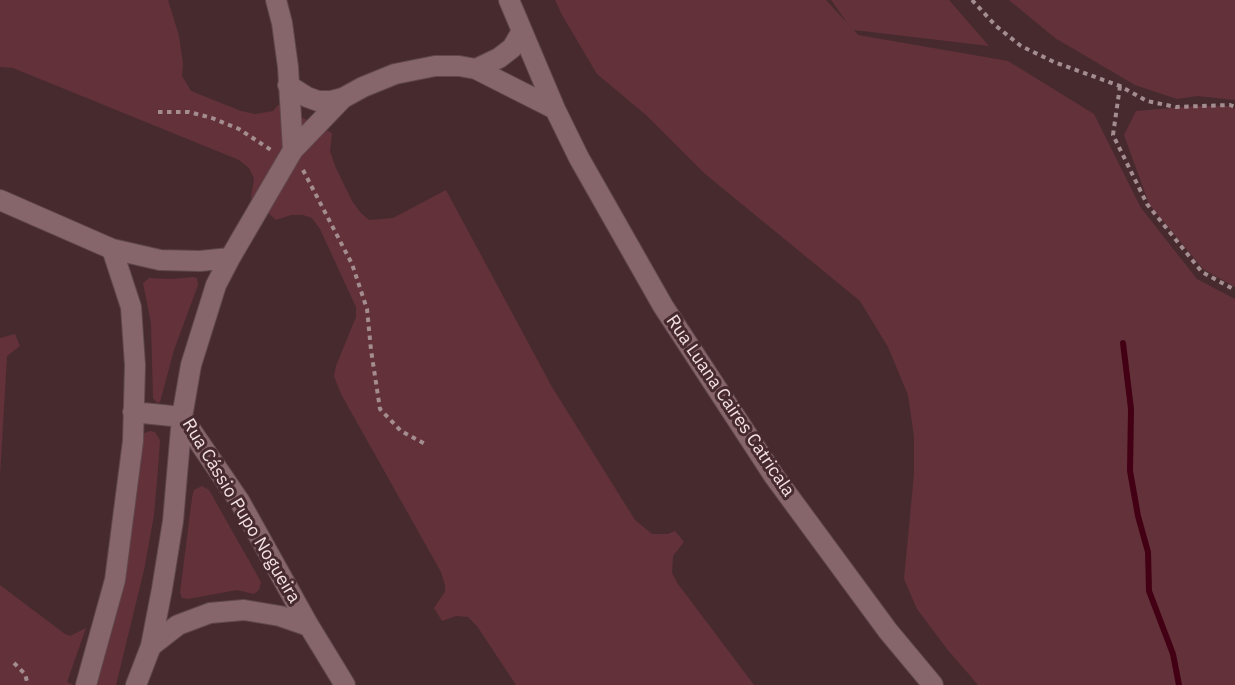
<!DOCTYPE html>
<meta charset="utf-8">
<style>
body{margin:0}
canvas{display:block;background:#462a2e}
</style>
<canvas width="1235" height="685"></canvas>
<script>
const g = document.querySelector('canvas').getContext('2d');
g.lineJoin = 'round';
function fillPath(path, color) {
  g.fillStyle = color;
  g.fill(path, 'evenodd');
}
function poly(rows) {
  const path = new Path2D();
  for (const r of rows) {
    path.moveTo(r[0], r[1]);
    for (let i = 2; i < r.length; i += 2) path.lineTo(r[i], r[i + 1]);
  }
  return path;
}
function strokePath(path, color, width, dash) {
  g.strokeStyle = color;
  g.lineWidth = width;
  g.lineCap = dash ? 'butt' : 'round';
  g.setLineDash(dash || []);
  g.stroke(path);
}
function write(font, color, halo, rows, align = 'center') {
  g.font = font + ' "IBM Plex Sans",sans-serif';
  g.lineWidth = 6;
  g.setLineDash([]);
  g.textBaseline = 'middle';
  g.strokeStyle = halo;
  g.fillStyle = color;
  for (const [text, x, y, turn = 0] of rows) {
    g.save();
    g.translate(x, y);
    g.rotate((+turn || 0) * Math.PI / 180);
    g.textAlign = isNaN(turn) ? turn : align;
    if (halo) g.strokeText(text, 0, 0);
    g.fillText(text, 0, 0);
    g.restore();
  }
}
const green = poly([
 [0,0,168,0,179,36,183,64,182,76,191,91,241,111,255,114,273,111,278,105,332,133,330,151,335,166,352,201,360,212,369,220,393,218,446,190,552,387,635,520,652,534,668,534,675,531,684,542,673,556,672,573,678,584,754,685,516,685,477,626,468,617,456,616,442,621,434,608,445,592,445,585,441,572,341,394,334,376,336,366,356,317,356,307,320,229,312,218,303,215,291,215,276,220,251,198,254,178,249,168,239,160,13,68,0,67],
 [555,0,826,0,848,24,831,0,949,0,989,46,854,30,858,35,1008,61,1094,114,1141,208,1197,279,1235,299,1235,685,978,685,947,649,917,609,904,579,914,474,914,437,908,395,888,347,860,301,704,173,646,115,597,74,562,15],
 [1009,0,1235,0,1235,100,1198,96,1177,99,1135,85,1055,38],
 [1197,106,1230,106,1235,109,1235,287,1203,269,1149,204,1124,135,1136,111],
 [193,277,197,278,198,285,174,350,160,402,157,403,153,398,151,323,143,283,149,278,171,279],
 [15,334,20,346,7,356,0,476,0,338],
 [150,431,155,432,160,440,159,456,154,515,144,570,116,685,96,685,109,642,122,582,142,434],
 [202,486,209,490,213,497,261,582,259,590,254,594,237,590,188,599,182,598,180,593,192,498,194,490],
 [0,585,65,634,70,636,86,628,67,682,74,685,0,685]
]);
const stream = poly([
 [1123,343,1131,409,1130,471,1138,516,1148,552,1149,591,1173,654,1179,685]
]);
const path = poly([
 [972,0,996,26,1021,46,1054,62,1120,86,1147,101,1176,107,1230,105,1235,107],
 [1120,86,1113,135,1147,204,1202,272,1235,290],
 [158,112,189,112,212,118,239,129,271,150],
 [303,170,352,264,367,309,371,350,380,409,401,431,427,445],
 [14,663,25,674,28,685]
]);
const street = poly([
 [276,0,282,23,288,67,293,150],
 [509,0,555,109,579,158,663,306,774,476,888,631,933,685],
 [476,69,499,58,512,48,522,31],
 [288,85,307,97,318,101,331,101,343,98],
 [0,200,112,249,160,260,200,261,230,258,293,150,343,98,363,87,395,74,435,66,459,66,476,69,555,109],
 [133,412,182,417],
 [182,417,240,502,309,626,345,685],
 [151,646,178,625,210,613,244,610,280,616,309,626],
 [86,685,115,580,133,441,135,365,131,307,112,249],
 [136,685,151,646,162,589,173,521,182,417,191,365,216,285,230,258]
]);
const streetNames = [
 ["Rua Luana Caires Catricala",730,406,56],
 ["Rua Cássio Pupo Nogueira",241,511,59]
];
fillPath(green, '#633139');
strokePath(stream, '#430015', 6);
strokePath(street, '#5f474b', 22);
strokePath(path, '#a48d90', 4, [4.5, 4.5]);
strokePath(street, '#87666b', 20);
write('18px', '#f4e1e3', '#462a2e', streetNames);
</script>
